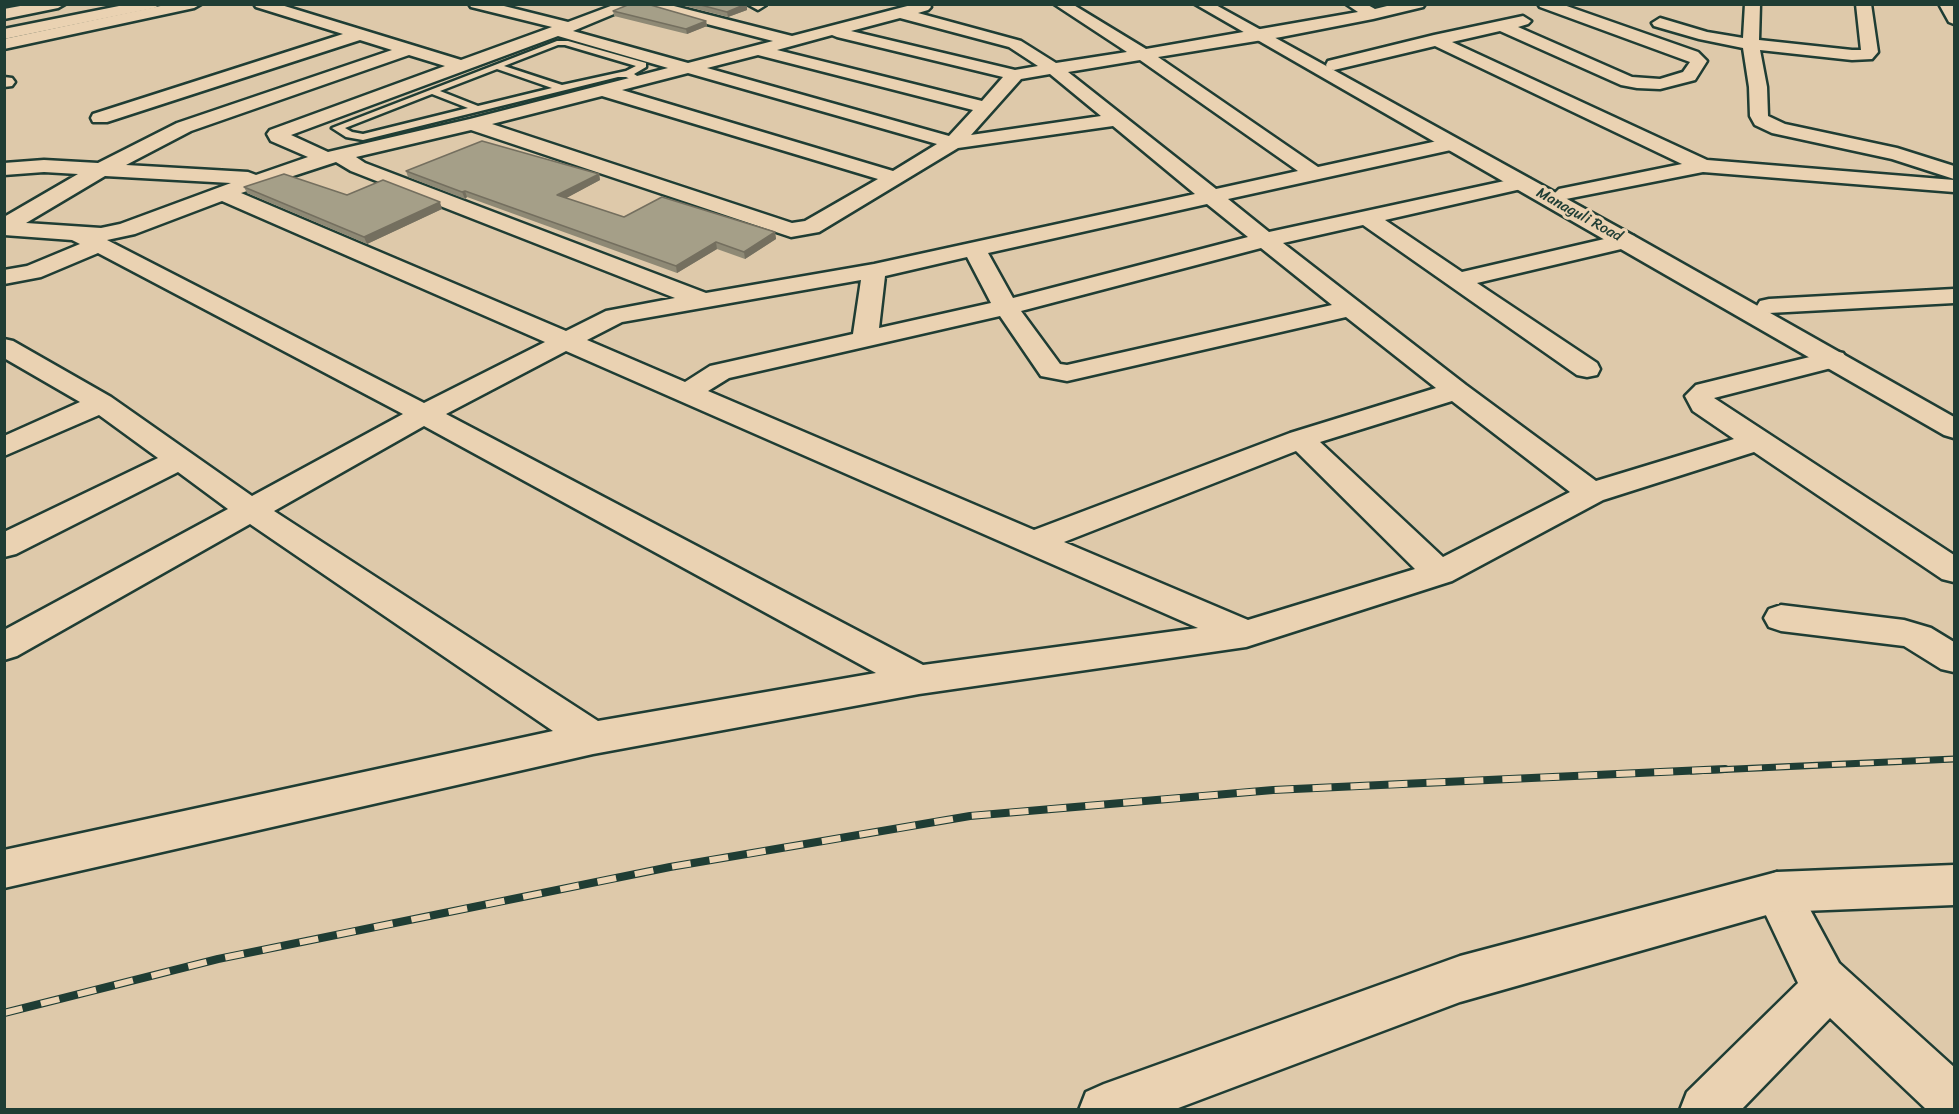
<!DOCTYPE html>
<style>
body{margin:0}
#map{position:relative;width:1959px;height:1114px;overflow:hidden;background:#dec9aa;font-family:Sriracha,sans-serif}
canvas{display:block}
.frame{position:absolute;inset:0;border:6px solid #1f3d34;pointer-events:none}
</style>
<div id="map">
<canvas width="1959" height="1114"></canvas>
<div class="frame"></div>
</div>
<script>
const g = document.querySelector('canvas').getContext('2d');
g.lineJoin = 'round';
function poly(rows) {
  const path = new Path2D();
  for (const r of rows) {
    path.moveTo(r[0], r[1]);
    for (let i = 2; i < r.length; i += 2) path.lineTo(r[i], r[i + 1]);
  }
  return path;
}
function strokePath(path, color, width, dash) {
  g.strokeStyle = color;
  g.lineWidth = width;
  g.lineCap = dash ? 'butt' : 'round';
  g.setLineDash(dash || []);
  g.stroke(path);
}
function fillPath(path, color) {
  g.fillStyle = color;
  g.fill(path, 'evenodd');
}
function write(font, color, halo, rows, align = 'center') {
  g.font = font + ' Sriracha,sans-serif';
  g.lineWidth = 6;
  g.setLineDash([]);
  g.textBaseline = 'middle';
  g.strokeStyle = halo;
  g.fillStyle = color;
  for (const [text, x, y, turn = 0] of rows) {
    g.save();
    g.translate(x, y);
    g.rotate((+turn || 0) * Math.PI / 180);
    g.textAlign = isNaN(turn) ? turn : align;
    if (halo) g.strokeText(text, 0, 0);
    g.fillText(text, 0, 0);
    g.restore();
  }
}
const service = poly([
 [557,41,568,41,646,63,646,67,634,74,645,81,641,84,626,77,618,77,363,140,346,137,332,128,557,41],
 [558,45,565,45,636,66,626,71,562,85,504,66,558,45],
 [497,69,552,88,478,106,440,91,497,69],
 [432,94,468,108,363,134,352,132,345,128,432,94]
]);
const minor = poly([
 [254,4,278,4,461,60,552,27,471,7,469,4,496,4,568,22,616,4,638,4,573,31,688,63,773,41,641,7,639,4,666,4,792,36,915,4,929,4,931,7,928,10,918,13,1021,41,1056,63,1127,52,1054,4,1072,4,1146,49,1358,12,1346,4,1366,4,1375,9,1395,4,1425,4,1423,7,1373,19,1281,37,1158,57,1318,167,1451,138,1458,140,1461,144,1458,148,1451,150,1228,199,1269,232,1523,177,1530,179,1533,183,1530,187,1385,220,1462,272,1626,234,1634,236,1637,241,1634,246,1477,283,1597,363,1600,369,1597,375,1587,377,1577,375,1363,225,1283,243,1466,385,1596,481,1734,439,1693,411,1685,396,1696,385,1834,351,1843,353,1847,359,1843,365,1714,398,1954,555,1954,582,1942,579,1754,452,1603,500,1452,581,1246,647,919,694,593,754,4,888,4,850,553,731,250,524,17,656,4,660,4,630,228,509,178,472,16,554,4,557,4,532,158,458,99,415,4,456,4,436,80,402,4,358,4,339,13,341,111,397,252,496,403,414,98,253,41,277,4,284,4,270,27,266,80,244,72,240,4,235,4,217,78,174,44,172,4,175,4,163,44,160,98,163,177,123,392,50,360,40,107,122,93,122,91,118,93,114,343,34,256,7,254,4],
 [900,18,1009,47,1038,66,1015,70,851,31,900,18],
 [832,35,837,37,1003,77,982,101,777,50,832,35],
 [558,36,668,68,470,119,328,152,291,135,558,36],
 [409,55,445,66,270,130,267,134,271,141,308,157,256,175,248,172,126,165,191,131,409,55],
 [758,55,973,110,949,136,707,68,758,55],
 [1140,60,1298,171,1216,189,1068,72,1140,60],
 [688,73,937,144,893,171,622,90,688,73],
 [1050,74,1101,116,971,135,1021,79,1050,74],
 [602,96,878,179,805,221,792,223,492,124,602,96],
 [1113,126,1195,194,874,264,706,293,365,163,356,157,471,130,791,237,819,232,958,148,1113,126],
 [336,162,351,171,675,298,606,311,566,331,241,193,336,162],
 [105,176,231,183,120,224,101,228,26,223,105,176],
 [222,201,545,342,424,403,107,240,135,234,222,201],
 [1207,204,1248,237,1013,298,988,253,1207,204],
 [1261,248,1332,305,1067,365,1060,364,1021,311,1261,248],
 [967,257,991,303,879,328,885,276,967,257],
 [861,280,853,334,710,366,685,382,587,340,622,322,861,280],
 [1000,316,1041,376,1067,381,1346,317,1436,388,1290,433,1034,530,708,391,729,378,1000,316],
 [566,351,1198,628,923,665,446,414,566,351],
 [1452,401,1570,492,1443,557,1320,442,1452,401],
 [424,426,876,673,598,721,274,511,424,426],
 [1296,451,1415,569,1248,620,1064,542,1296,451],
 [747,4,765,4,766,5,758,10,747,4],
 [1538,4,1561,4,1698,52,1707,61,1695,80,1660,89,1637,88,1621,85,1500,31,1452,42,1707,160,1954,180,1954,192,1703,172,1566,199,1559,197,1555,193,1559,189,1682,164,1435,46,1334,70,1328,69,1326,65,1328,61,1434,35,1523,16,1531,21,1528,24,1518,27,1632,77,1660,79,1683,72,1690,62,1540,7,1538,4],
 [1745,4,1760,4,1759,40,1852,50,1861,50,1856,4,1871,4,1878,52,1872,59,1852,60,1760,50,1767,87,1768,116,1785,124,1897,148,1954,166,1954,179,1892,159,1772,133,1755,125,1750,116,1749,87,1743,48,1699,39,1654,26,1652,23,1660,18,1707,32,1743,38,1745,4],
 [1939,4,1954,4,1954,24,1949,22,1939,4],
 [4,77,12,78,15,82,12,86,4,87,4,77],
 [1954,289,1954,303,1769,313,1760,311,1757,306,1760,301,1769,299,1954,289],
 [1781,605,1904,620,1931,628,1954,642,1954,672,1941,669,1904,646,1781,631,1769,627,1764,618,1769,609,1781,605],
 [1777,872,1793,878,1839,963,1954,1067,1954,1110,1927,1110,1830,1018,1741,1110,1680,1110,1687,1092,1798,983,1755,892,1761,878,1777,872]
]);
const tertiary = poly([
 [31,4,65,4,58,8,4,19,4,9,31,4],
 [170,4,201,4,194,8,4,49,4,39,170,4],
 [1954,865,1954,905,1777,912,1460,1002,1173,1110,1079,1110,1086,1092,1104,1084,1460,956,1777,872,1954,865]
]);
const primary = poly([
 [1195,4,1214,4,1634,236,1954,417,1954,438,1944,435,1195,4]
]);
const trunk = poly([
 [129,4,161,4,154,8,4,39,4,29,129,4]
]);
const railFar1 = poly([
 [1692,771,1954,759]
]);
const rail = poly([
 [4,1013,218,959,670,867,970,816,1273,790,1725,769]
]);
const wall = poly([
 [677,4,747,4,747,10,728,17],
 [613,11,706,21,707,26,687,34,614,16],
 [406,171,599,174,600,180,566,198,624,217,775,232,776,239,745,259,717,249,677,273,467,197,465,199,408,177],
 [244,187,347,195,442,209,367,244,247,193]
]);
const shadedWall = poly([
 [747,4,747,10,728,17,727,12],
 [706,21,707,26,687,34,686,29],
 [599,174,600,180,559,202,557,195],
 [465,191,467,197,465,199,462,192],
 [440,202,442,209,367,244,364,237],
 [775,232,776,239,745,259,744,252],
 [716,242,717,249,677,273,676,266]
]);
const building = poly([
 [630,4,647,4,706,21,686,29,613,11,630,4],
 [697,4,746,4,727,12,697,4],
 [482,141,599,174,557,195,624,217,662,197,775,232,744,252,716,242,676,266,465,191,462,192,406,171,482,141],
 [284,174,347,195,383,180,440,202,364,237,244,187,284,174]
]);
const farStreetnames = [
 ["Managuli Road",1579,215,29]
];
strokePath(service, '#1f3d34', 5);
strokePath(minor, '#1f3d34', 5);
strokePath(tertiary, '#1f3d34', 5);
strokePath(primary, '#1f3d34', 5);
strokePath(trunk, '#1f3d34', 5);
fillPath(service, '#ead2b2');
fillPath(minor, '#ead2b2');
fillPath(tertiary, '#ead2b2');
fillPath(primary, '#ead2b2');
fillPath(trunk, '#ead2b2');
strokePath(railFar1, '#1f3d34', 7);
strokePath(rail, '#1f3d34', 8);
strokePath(railFar1, '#ead2b2', 4.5, [14]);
strokePath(rail, '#ead2b2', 6, [19]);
fillPath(wall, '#8e8975');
fillPath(shadedWall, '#746f5f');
fillPath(building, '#a59f88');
strokePath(building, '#746f5f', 1.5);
write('15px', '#1f3d34', '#ead2b2', farStreetnames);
</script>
